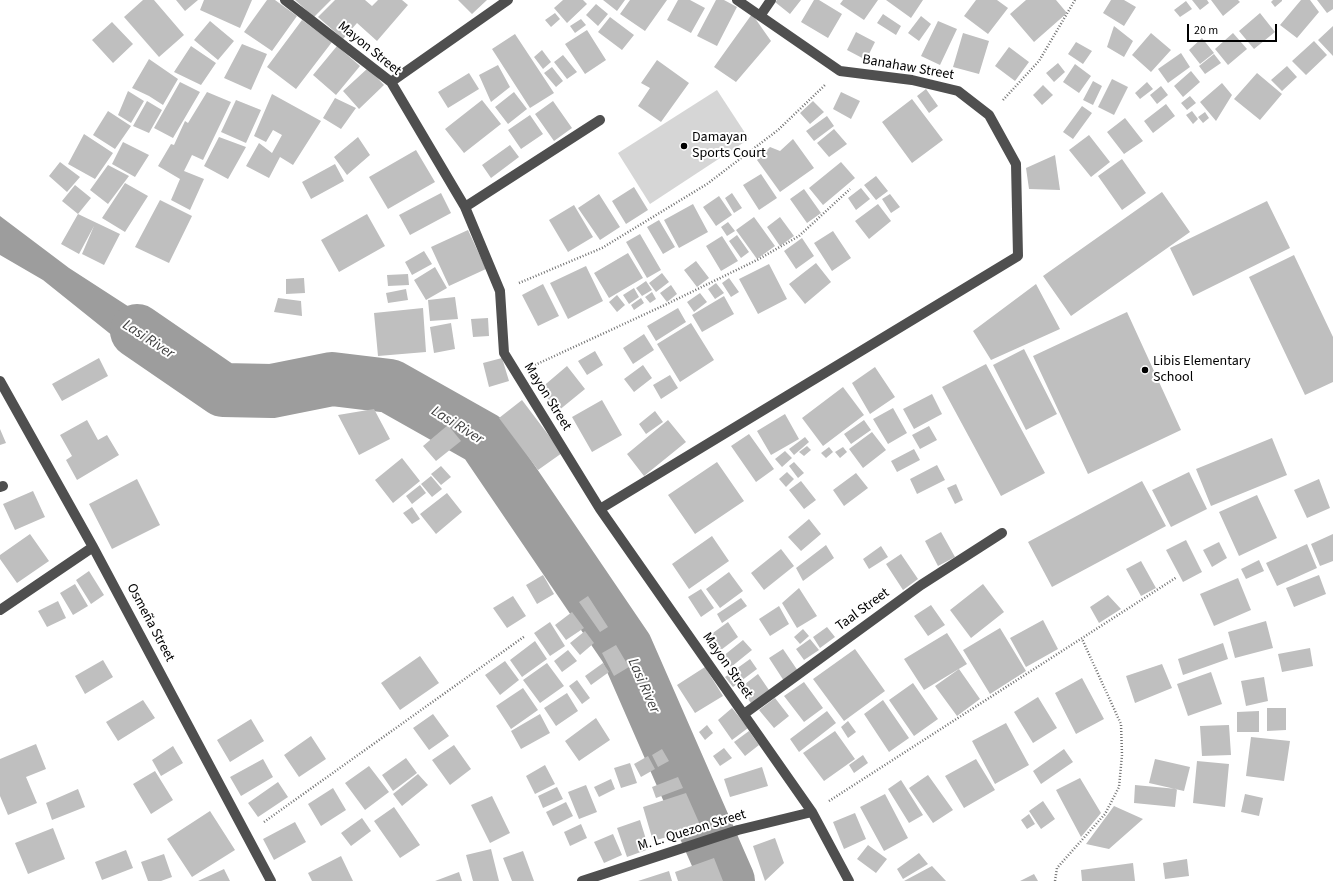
<!DOCTYPE html>
<meta charset="utf-8">
<style>
body{margin:0}
#map{position:relative;width:1333px;height:881px;overflow:hidden;background:#fff;font-family:"Source Sans 3",sans-serif}
canvas{display:block}
.scale{position:absolute;left:1187px;top:24px;width:90px;height:18px;box-sizing:border-box;border:2px solid #000;border-top:0;padding-left:5px;font-size:12px;line-height:14px;white-space:nowrap;color:#000;-webkit-text-stroke:3px #fff;paint-order:stroke}
</style>
<div id="map">
<canvas width="1333" height="881"></canvas>
<div class="scale">20 m</div>
</div>
<script>
const g = document.querySelector('canvas').getContext('2d');
g.lineJoin = 'round';
function fillPath(path, color) {
  g.fillStyle = color;
  g.fill(path, 'evenodd');
}
function poly(rows) {
  const path = new Path2D();
  for (const r of rows) {
    path.moveTo(r[0], r[1]);
    for (let i = 2; i < r.length; i += 2) path.lineTo(r[i], r[i + 1]);
  }
  return path;
}
function strokePath(path, color, width, dash) {
  g.strokeStyle = color;
  g.lineWidth = width;
  g.lineCap = dash ? 'butt' : 'round';
  g.setLineDash(dash || []);
  g.stroke(path);
}
function write(font, color, halo, rows, align = 'center') {
  g.font = font + ' "Source Sans 3",sans-serif';
  g.lineWidth = 4;
  g.setLineDash([]);
  g.textBaseline = 'middle';
  g.strokeStyle = halo;
  g.fillStyle = color;
  for (const [text, x, y, turn = 0] of rows) {
    g.save();
    g.translate(x, y);
    g.rotate((+turn || 0) * Math.PI / 180);
    g.textAlign = isNaN(turn) ? turn : align;
    if (halo) g.strokeText(text, 0, 0);
    g.fillText(text, 0, 0);
    g.restore();
  }
}
const green = poly([
 [717,90,749,139,650,204,618,153]
]);
const water = poly([
 [0,216,69,268,208,358,184,393,43,280,0,255]
]);
const river = poly([
 [137,331,223,390,272,391,332,379,390,386,484,439,626,648,728,881]
]);
const building = poly([
 [143,0,154,0,184,35,159,57,124,17],
 [176,0,198,0,185,11],
 [204,0,252,0,240,28,200,10],
 [267,0,275,0,297,16,272,51,244,32],
 [295,0,331,0,314,17],
 [335,0,365,0,372,6,378,0,402,0,408,5,377,41,357,23,343,39,318,17],
 [458,0,487,0,472,14],
 [563,0,583,0,587,4,567,23,554,8],
 [603,0,625,0,617,11],
 [630,0,667,0,645,31,620,14],
 [678,0,690,0,705,8,691,33,667,20],
 [716,0,724,0,737,7,717,46,697,36],
 [777,0,801,0,790,14,775,2],
 [814,0,819,0,842,14,828,38,801,22],
 [843,0,878,0,864,20,840,4],
 [886,0,923,0,911,18],
 [976,0,997,0,1008,8,988,34,964,16],
 [1026,0,1056,0,1067,13,1034,42,1010,14],
 [1111,0,1124,0,1136,7,1124,26,1103,13],
 [1192,0,1207,0,1209,3,1200,10],
 [1211,0,1238,0,1240,2,1223,16],
 [1273,0,1282,0,1282,1,1275,7,1271,2],
 [1301,0,1310,0,1319,12,1297,38,1280,25],
 [1317,0,1333,0,1333,9,1327,13],
 [1186,1,1192,9,1180,17,1174,10],
 [596,4,608,14,598,26,586,15],
 [555,13,560,19,551,27,545,20],
 [1260,13,1275,32,1254,49,1239,31],
 [752,14,771,41,736,82,714,67],
 [883,14,901,26,896,35,877,23],
 [921,16,931,24,919,41,908,33],
 [610,17,634,35,622,50,598,32],
 [581,19,586,25,575,33,570,26],
 [302,20,332,42,296,89,267,67],
 [210,21,234,41,218,60,194,40],
 [938,21,957,29,940,65,921,56],
 [112,22,133,44,113,63,92,40],
 [1114,26,1133,41,1124,57,1107,47],
 [1333,26,1333,56,1318,40],
 [587,30,606,60,585,74,565,44],
 [856,32,875,42,866,60,847,50],
 [963,33,989,41,979,74,953,67],
 [1151,33,1171,50,1151,72,1132,55],
 [1233,33,1247,49,1228,65,1215,49],
 [515,34,554,93,530,108,492,49],
 [1202,38,1214,53,1200,64,1189,50],
 [1314,41,1327,55,1306,75,1292,61],
 [1076,42,1092,51,1083,64,1068,54],
 [242,44,267,54,251,90,224,78],
 [191,46,216,63,201,85,174,72],
 [337,46,360,66,336,95,313,75],
 [1009,47,1029,62,1015,81,995,66],
 [542,50,551,62,543,69,534,57],
 [1181,53,1190,67,1168,83,1158,69],
 [1214,54,1221,63,1205,74,1199,66],
 [563,55,577,72,567,79,554,62],
 [149,59,178,79,163,105,149,96,132,88],
 [657,60,689,83,661,122,638,106,650,88,641,83],
 [1058,63,1065,72,1054,82,1046,73],
 [1075,64,1091,76,1079,93,1063,82],
 [498,65,510,87,491,102,479,75],
 [1287,66,1297,77,1282,91,1271,80],
 [552,67,563,81,556,87,544,73],
 [368,68,384,85,359,109,343,91],
 [1191,71,1200,82,1183,97,1174,86],
 [469,73,479,89,448,108,438,92],
 [1257,73,1282,94,1260,120,1234,99],
 [1112,79,1128,87,1114,115,1098,107],
 [1093,81,1102,86,1093,105,1083,100],
 [180,82,200,92,173,138,154,128],
 [1147,82,1153,89,1140,99,1135,93],
 [1222,83,1232,95,1216,121,1200,102],
 [1043,85,1053,95,1042,105,1033,95],
 [1161,86,1168,95,1157,104,1150,95],
 [926,89,938,106,929,113,917,96],
 [128,91,144,101,131,123,118,115],
 [207,92,231,102,203,160,192,155,184,171,204,179,190,210,171,200,180,179,158,166,171,144,174,145,185,121,188,123],
 [514,92,527,109,508,124,495,107],
 [841,92,860,101,851,119,833,109],
 [272,94,321,121,293,165,280,157,269,178,246,166,259,143,272,153,282,135,273,130,266,142,254,136],
 [1190,96,1196,103,1187,110,1181,103],
 [335,98,356,108,341,129,323,118],
 [912,99,943,140,912,163,882,122],
 [236,100,261,110,246,143,221,132],
 [482,100,501,124,464,153,445,129],
 [147,101,162,110,149,133,133,126],
 [553,101,572,128,554,141,535,114],
 [813,101,824,112,810,124,800,113],
 [1166,104,1175,116,1153,133,1144,121],
 [1082,106,1092,113,1073,139,1063,132],
 [108,111,131,126,115,149,93,135],
 [1192,111,1198,119,1193,124,1186,115],
 [1205,112,1209,118,1203,123,1198,117],
 [530,115,543,134,521,149,508,130],
 [827,116,834,126,814,141,806,131],
 [1125,118,1143,141,1124,154,1107,132],
 [834,129,847,144,829,157,817,143],
 [84,134,113,153,95,179,68,164],
 [1089,135,1110,162,1091,177,1069,150],
 [219,137,246,147,228,179,204,166],
 [358,137,370,155,347,175,334,157],
 [793,139,814,168,780,192,757,160,770,147,780,151],
 [123,142,149,155,135,177,112,164],
 [510,145,519,157,491,178,482,165],
 [416,150,435,182,388,209,369,177],
 [1055,155,1060,190,1029,189,1026,168],
 [1122,159,1146,193,1122,210,1098,176],
 [60,162,80,177,67,192,49,176],
 [841,162,855,178,823,205,809,188],
 [335,164,344,181,311,199,302,182],
 [108,165,129,176,108,204,90,190],
 [761,174,777,198,759,210,743,185],
 [876,176,888,191,876,200,864,185],
 [125,183,148,196,125,232,102,218],
 [75,185,91,198,78,214,120,234,104,265,82,254,94,226,79,254,61,244,78,214,62,201],
 [634,187,648,210,626,224,612,201],
 [861,188,870,199,856,210,848,198],
 [804,189,821,213,807,223,790,199],
 [1162,192,1190,232,1071,316,1043,276],
 [441,193,451,213,410,235,399,215],
 [732,193,742,208,734,213,725,198],
 [599,194,620,227,600,240,578,208],
 [890,194,900,207,891,213,882,199],
 [719,196,732,215,716,226,703,207],
 [160,200,192,216,169,263,135,247],
 [1267,201,1290,248,1193,296,1170,248],
 [693,204,708,232,679,248,664,220],
 [878,204,891,221,869,239,855,221],
 [574,205,593,237,568,252,549,220],
 [367,214,385,246,339,272,321,240],
 [754,217,775,246,757,259,736,230],
 [780,217,794,236,780,246,767,227],
 [659,220,675,247,663,254,647,227],
 [728,222,735,231,727,236,721,227],
 [468,230,486,269,449,286,431,247],
 [833,231,851,258,832,271,814,243],
 [640,234,661,270,647,278,626,242],
 [737,235,749,252,741,258,729,241],
 [722,236,738,261,721,271,706,246],
 [802,238,814,256,796,269,784,251],
 [424,251,432,264,412,275,405,262],
 [628,253,643,278,609,298,594,273],
 [1294,255,1333,337,1333,382,1305,395,1249,277],
 [696,261,709,278,697,287,684,270],
 [816,263,831,282,805,304,789,284],
 [769,264,787,299,758,314,739,279],
 [586,266,603,301,568,319,550,283],
 [435,267,447,288,426,300,414,280],
 [662,273,669,282,656,292,649,283],
 [408,274,409,285,388,286,387,275],
 [304,278,305,293,286,294,286,279],
 [729,278,739,292,731,297,722,283],
 [646,281,652,290,642,296,636,288],
 [716,283,724,293,715,299,708,289],
 [543,284,559,316,538,326,522,295],
 [1036,284,1060,329,991,360,973,331],
 [671,285,677,294,667,302,660,293],
 [634,288,639,297,629,304,623,295],
 [406,289,408,300,388,303,386,293],
 [652,292,656,299,650,303,645,297],
 [700,293,707,302,694,312,687,302],
 [617,295,625,305,617,312,609,302],
 [724,296,734,314,702,332,692,315],
 [455,297,458,319,430,321,428,300],
 [278,298,301,301,302,316,274,312],
 [641,298,644,303,634,310,631,305],
 [423,308,426,352,378,356,374,313],
 [678,308,686,322,656,341,647,326],
 [1127,312,1181,430,1088,474,1033,356],
 [488,318,489,336,473,337,471,319],
 [451,323,455,349,434,353,430,327],
 [691,323,714,360,680,382,657,344],
 [644,334,654,350,633,364,623,348],
 [1024,349,1057,414,1026,430,993,365],
 [595,351,603,365,587,375,578,361],
 [99,358,108,376,62,401,52,384],
 [502,358,509,381,489,387,483,363],
 [986,364,1045,473,1001,496,942,387],
 [643,365,652,378,634,392,624,379],
 [567,366,585,389,558,411,540,389],
 [875,367,895,397,870,414,852,383],
 [670,375,678,388,661,399,653,385],
 [843,387,864,415,823,446,802,418],
 [932,394,942,414,914,429,903,409],
 [522,400,562,453,538,470,499,418],
 [602,400,622,435,592,452,572,417],
 [893,408,907,433,888,444,873,419],
 [374,409,390,439,359,455,338,415],
 [655,411,663,422,646,434,639,424],
 [785,414,799,439,771,455,757,431],
 [87,420,98,440,107,435,119,455,77,480,66,460,72,456,60,435],
 [668,420,686,442,644,476,627,454],
 [864,420,871,430,851,444,844,434],
 [448,425,461,441,436,461,423,446],
 [929,426,937,440,920,449,912,435],
 [0,429,6,443,0,445],
 [872,432,886,450,863,468,849,449],
 [749,434,774,469,756,482,731,446],
 [805,437,809,442,794,455,789,449],
 [1272,438,1287,475,1211,506,1196,469],
 [807,446,811,450,804,456,799,452],
 [829,447,833,452,826,458,821,453],
 [843,447,847,452,840,458,835,452],
 [914,449,920,460,897,472,891,461],
 [785,451,792,458,782,467,775,459],
 [402,458,420,481,393,503,375,480],
 [717,462,744,501,695,534,668,495],
 [794,462,804,473,798,478,789,466],
 [937,465,945,480,917,494,910,479],
 [441,466,451,477,441,485,431,474],
 [787,472,794,479,786,487,779,479],
 [1189,472,1207,509,1171,527,1152,490],
 [856,473,868,488,844,506,833,490],
 [431,476,442,489,432,497,421,484],
 [137,479,160,525,112,549,89,504],
 [1319,479,1330,508,1307,518,1294,490],
 [801,481,816,500,804,509,789,490],
 [1142,481,1166,526,1052,587,1028,542],
 [956,484,963,500,955,504,947,488],
 [420,485,426,493,412,504,406,496],
 [33,491,45,517,15,530,3,504],
 [447,493,462,512,436,534,420,514],
 [1257,495,1277,538,1239,556,1219,512],
 [412,507,420,519,412,524,403,513],
 [809,519,821,534,801,551,788,537],
 [941,532,955,557,938,566,925,541],
 [30,534,49,561,17,583,0,559,0,555],
 [1333,534,1333,561,1320,566,1311,544],
 [712,536,729,561,689,589,672,564],
 [1186,540,1202,572,1183,582,1166,550],
 [1219,542,1227,558,1212,567,1203,550],
 [1307,544,1317,568,1277,586,1266,563],
 [826,545,834,558,803,581,796,568],
 [881,546,888,557,869,569,863,559],
 [781,549,794,566,764,590,751,573],
 [901,554,918,579,903,590,886,564],
 [1259,560,1264,571,1246,579,1241,569],
 [1141,561,1156,588,1141,596,1126,569],
 [89,571,104,595,91,604,76,580],
 [729,572,743,591,720,608,706,589],
 [543,575,554,594,537,604,526,585],
 [1319,575,1326,594,1294,607,1286,588],
 [1238,578,1251,610,1214,626,1200,594],
 [75,584,88,606,73,615,60,593],
 [983,584,1004,612,971,638,950,610],
 [799,588,817,616,797,628,782,603],
 [701,589,714,608,701,617,688,597],
 [1108,595,1121,609,1099,623,1090,607],
 [513,596,526,616,507,628,493,608],
 [588,596,608,627,600,632,579,602],
 [741,598,747,606,722,623,717,614],
 [58,601,66,618,47,627,38,611],
 [931,605,945,625,928,636,914,616],
 [779,606,789,624,770,636,759,619],
 [572,612,584,628,566,640,555,625],
 [1043,620,1058,649,1026,667,1010,638],
 [1266,621,1273,648,1235,658,1228,632],
 [550,622,565,646,550,656,534,633],
 [728,622,738,637,717,653,706,638],
 [827,627,835,637,820,648,813,637],
 [1000,628,1026,671,990,694,963,650],
 [803,629,809,636,800,644,794,637],
 [585,631,594,643,580,655,570,643],
 [947,633,967,664,924,690,904,659],
 [810,639,819,650,804,660,796,649],
 [743,640,752,650,731,667,722,657],
 [535,641,547,659,522,677,510,660],
 [1223,643,1228,659,1183,675,1178,659],
 [616,645,629,667,614,676,602,653],
 [1310,648,1313,666,1282,672,1278,654],
 [783,649,798,671,784,681,769,658],
 [855,649,885,691,844,721,813,679],
 [568,650,577,661,562,672,554,661],
 [420,656,439,683,400,710,381,683],
 [750,659,757,669,733,687,725,677],
 [103,660,113,677,85,694,75,676],
 [505,661,519,680,500,695,485,675],
 [547,663,564,686,540,703,523,680],
 [603,663,609,672,591,685,585,676],
 [1162,664,1172,688,1135,703,1126,676],
 [705,667,723,696,695,713,677,685],
 [959,669,980,699,957,716,935,686],
 [1211,672,1222,704,1188,716,1177,684],
 [758,674,771,693,753,706,740,688],
 [1264,677,1268,701,1246,706,1241,681],
 [1082,678,1104,719,1076,734,1055,693],
 [577,680,590,698,582,704,569,686],
 [804,682,823,708,804,722,784,696],
 [913,683,938,719,914,736,889,700],
 [523,688,538,710,511,729,496,706],
 [567,693,578,711,556,726,544,708],
 [1038,697,1057,728,1033,743,1014,712],
 [775,698,789,716,774,728,759,710],
 [143,700,155,718,118,741,106,722],
 [883,700,909,738,889,752,864,714],
 [732,708,748,728,732,740,718,720],
 [1267,708,1286,708,1286,730,1267,731],
 [827,711,836,723,799,752,790,739],
 [1259,711,1259,732,1237,732,1237,712],
 [433,714,449,736,429,750,413,728],
 [540,714,550,733,521,749,511,731],
 [596,718,610,740,579,761,565,741],
 [251,719,264,741,230,762,217,740],
 [848,721,856,732,848,738,841,727],
 [1006,723,1029,765,995,784,972,741],
 [707,725,713,733,705,740,699,732],
 [1229,725,1231,755,1202,756,1200,726],
 [749,731,759,745,745,756,734,742],
 [835,731,855,759,824,781,803,753],
 [311,736,326,759,299,777,284,755],
 [1251,737,1290,741,1284,781,1246,776],
 [36,744,46,769,26,777,37,803,8,815,0,796,0,759],
 [454,745,471,769,450,785,432,760],
 [173,746,183,763,161,776,152,760],
 [724,748,732,758,720,766,713,756],
 [662,749,669,761,658,767,652,755],
 [1064,749,1073,762,1041,784,1033,771],
 [863,755,868,763,854,773,849,765],
 [648,756,655,769,641,777,634,764],
 [406,758,417,773,393,791,382,775],
 [263,759,273,777,241,796,230,777],
 [976,759,995,790,964,808,945,776],
 [1155,759,1190,767,1184,791,1149,783],
 [1197,761,1229,764,1225,807,1193,803],
 [630,763,637,783,621,788,614,768],
 [545,765,555,784,535,794,526,776],
 [369,766,389,792,365,810,345,783],
 [762,767,768,786,730,797,724,779],
 [155,771,173,800,151,814,133,784],
 [418,774,428,785,402,806,393,794],
 [928,775,953,810,933,823,909,788],
 [678,777,683,788,656,798,652,787],
 [1080,778,1101,813,1081,837,1056,790],
 [611,779,615,789,599,797,594,787],
 [901,780,923,815,909,823,888,789],
 [278,782,288,797,258,817,248,803],
 [586,785,597,812,579,819,568,792],
 [1135,785,1177,789,1175,807,1134,803],
 [557,787,563,799,543,808,538,796],
 [333,788,346,810,321,826,308,804],
 [78,789,85,807,52,820,46,803],
 [686,793,701,827,653,841,643,807],
 [885,794,908,838,884,851,860,807],
 [1245,794,1263,798,1259,816,1241,812],
 [492,796,510,833,490,843,471,805],
 [1043,801,1055,819,1041,829,1029,811],
 [566,802,573,816,553,826,546,812],
 [1114,806,1143,819,1109,849,1086,844],
 [394,807,420,845,400,858,374,821],
 [210,811,235,850,192,877,167,839],
 [855,813,866,839,844,849,833,822],
 [1029,814,1035,824,1027,829,1021,820],
 [362,818,371,831,351,846,341,833],
 [640,820,649,849,627,857,617,828],
 [295,822,306,842,274,860,263,839],
 [581,824,587,838,570,846,564,832],
 [53,828,65,859,28,874,15,843],
 [613,834,622,855,604,863,594,842],
 [775,838,784,863,765,881,753,846],
 [868,845,887,859,876,873,857,859],
 [491,849,499,881,473,881,466,855],
 [126,850,133,868,102,880,95,862],
 [523,851,534,881,512,881,503,858],
 [919,853,928,864,903,879,897,869],
 [164,854,172,877,161,881,148,881,141,862],
 [341,856,353,881,312,881,308,873],
 [714,858,723,881,678,881,675,872],
 [1187,859,1189,876,1165,879,1163,863],
 [1133,863,1135,881,1082,881,1081,870],
 [932,866,946,881,904,881],
 [224,869,230,881,198,881],
 [669,871,672,881,638,881],
 [459,872,462,881,435,881],
 [1034,874,1038,881,1020,881]
]);
const path = poly([
 [1003,100,1039,61,1075,0],
 [519,283,602,248,707,184,778,130,825,85],
 [535,365,667,304,759,259,799,236,850,189],
 [829,801,1177,577],
 [264,822,525,636],
 [1055,881,1057,868,1105,814,1119,787,1122,755,1121,724,1082,639]
]);
const minor = poly([
 [285,0,391,82,465,207,500,291,504,353,600,509,812,812,849,881],
 [760,16,771,0],
 [391,82,508,0],
 [465,207,600,120],
 [0,381,93,547,271,881],
 [0,487,3,486],
 [600,509,1018,256,1016,164,989,115,958,91,912,80,840,71,737,0],
 [0,610,93,547],
 [744,714,921,585,1002,533],
 [582,881,738,830,812,812]
]);
const markers = [
 [684,146,4,"#000"],
 [1145,370,4,"#000"]
];
const streetNames = [
 ["Mayon Street",369,49,39],
 ["Banahaw Street",908,68,10],
 ["Mayon Street",547,397,58],
 ["Taal Street",863,610,-36],
 ["Osmeña Street",150,623,62],
 ["Mayon Street",727,666,55],
 ["M. L. Quezon Street",692,831,-17]
];
const poiNames = [
 ["Damayan",692,138],
 ["Sports Court",692,154],
 ["Libis Elementary",1153,362],
 ["School",1153,378]
];
const waterNames = [
 ["Lasi River",148,340,33],
 ["Lasi River",457,426,32],
 ["Lasi River",643,686,66]
];
fillPath(green, '#d6d6d6');
fillPath(water, '#9d9d9d');
strokePath(river, '#9d9d9d', 54);
fillPath(building, '#bfbfbf');
strokePath(path, '#717171', 2.5, [1, 2]);
strokePath(minor, '#4f4f4f', 10);
for (const [x, y, r, color] of markers) {
  const dot = new Path2D();
  dot.arc(x, y, r, 0, 2 * Math.PI);
  g.fillStyle = color;
  g.fill(dot);
  strokePath(dot, '#fff', 1.5);
}
write('14px', '#000', '#fff', streetNames);
write('14px', '#000', '#fff', poiNames, 'left');
write('italic 15px', '#3e3e3e', '#fff', waterNames);
</script>
